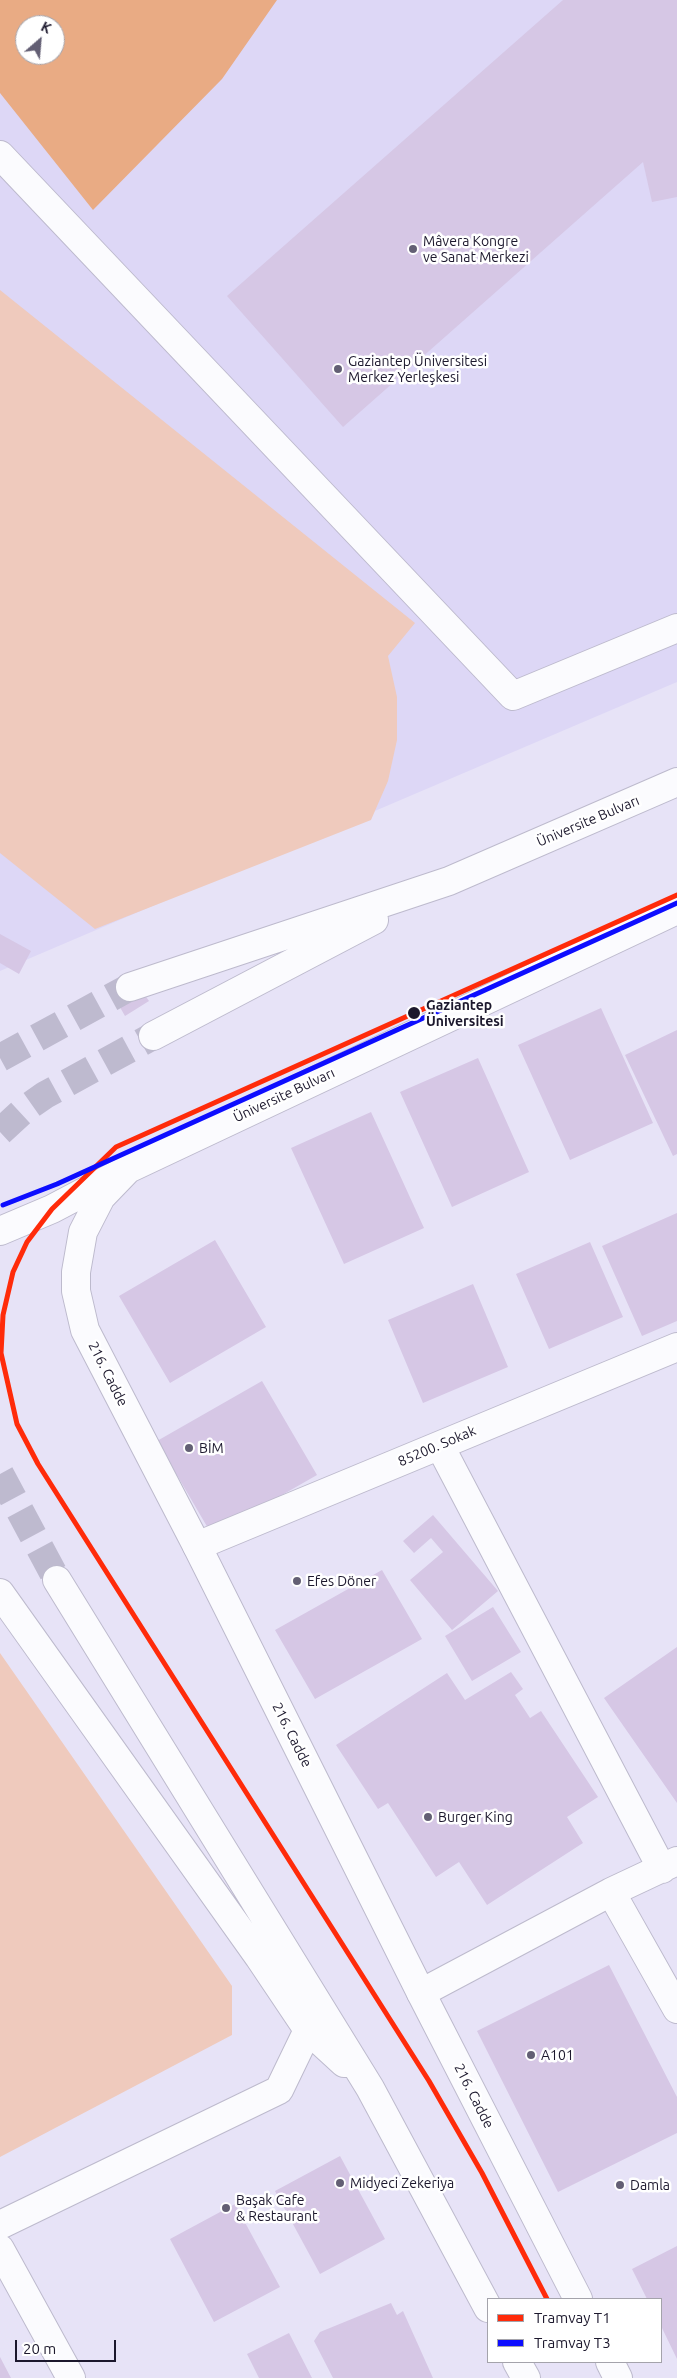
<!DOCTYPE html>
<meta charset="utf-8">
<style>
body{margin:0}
#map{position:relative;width:677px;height:2378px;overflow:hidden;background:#e7e3f7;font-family:Ubuntu,sans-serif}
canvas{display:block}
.legend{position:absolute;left:487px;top:2298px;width:175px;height:65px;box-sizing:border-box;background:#fff;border:1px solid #a4a3ab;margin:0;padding:6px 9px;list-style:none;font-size:15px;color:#1c182d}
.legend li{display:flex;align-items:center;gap:10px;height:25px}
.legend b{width:25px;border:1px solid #a4a3ab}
.north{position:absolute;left:15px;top:15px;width:50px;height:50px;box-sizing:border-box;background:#fff;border:1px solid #a4a3ab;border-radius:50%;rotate:27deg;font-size:14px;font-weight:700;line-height:20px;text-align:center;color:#1c182d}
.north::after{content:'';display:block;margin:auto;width:18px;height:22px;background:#635f74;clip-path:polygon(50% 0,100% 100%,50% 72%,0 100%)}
.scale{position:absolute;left:15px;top:2340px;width:101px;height:22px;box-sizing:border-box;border:2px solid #1c182d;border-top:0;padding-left:6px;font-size:15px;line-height:18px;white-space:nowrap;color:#1c182d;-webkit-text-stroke:4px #fff;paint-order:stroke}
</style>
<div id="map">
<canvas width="677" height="2378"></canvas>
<ul class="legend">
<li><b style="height:6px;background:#ff2b0a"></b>Tramvay T1</li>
<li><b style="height:6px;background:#0d0dff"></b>Tramvay T3</li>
</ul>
<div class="north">K</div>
<div class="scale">20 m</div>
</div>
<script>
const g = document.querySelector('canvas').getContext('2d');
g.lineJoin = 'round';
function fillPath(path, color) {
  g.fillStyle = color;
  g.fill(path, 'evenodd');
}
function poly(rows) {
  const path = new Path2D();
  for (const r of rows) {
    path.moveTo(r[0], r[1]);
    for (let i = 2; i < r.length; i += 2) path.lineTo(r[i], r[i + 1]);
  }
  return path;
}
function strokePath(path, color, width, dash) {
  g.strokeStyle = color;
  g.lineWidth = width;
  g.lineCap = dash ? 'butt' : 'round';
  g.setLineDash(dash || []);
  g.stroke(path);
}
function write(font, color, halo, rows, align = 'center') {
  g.font = font + ' Ubuntu,sans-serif';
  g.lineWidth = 5;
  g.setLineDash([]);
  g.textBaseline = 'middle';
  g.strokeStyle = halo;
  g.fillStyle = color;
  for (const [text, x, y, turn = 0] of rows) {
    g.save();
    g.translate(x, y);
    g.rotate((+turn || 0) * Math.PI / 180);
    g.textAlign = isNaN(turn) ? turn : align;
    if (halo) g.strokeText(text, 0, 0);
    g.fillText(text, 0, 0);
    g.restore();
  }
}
const built = poly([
 [0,0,677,0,677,682,0,971],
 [25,25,55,25,55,55,25,55]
]);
const green = poly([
 [0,290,415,623,388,656,397,697,397,740,388,781,371,820,95,929,0,853],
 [0,1653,232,1986,232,2035,0,2157]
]);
const forest = poly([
 [0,0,277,0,222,79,93,210,0,93],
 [25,25,55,25,55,55,25,55]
]);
const building = poly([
 [563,0,677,0,677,197,652,202,643,162,343,427,227,296],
 [0,934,31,951,19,974,0,963],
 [140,988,149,1001,125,1016,117,1002],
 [601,1008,653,1123,570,1160,518,1045],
 [677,1030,677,1154,673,1156,625,1055],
 [478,1058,529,1172,452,1207,400,1092],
 [371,1112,424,1228,344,1264,291,1148],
 [677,1213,677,1321,642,1336,602,1246],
 [215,1240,266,1327,170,1383,119,1296],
 [590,1242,623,1317,549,1349,516,1274],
 [473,1284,508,1367,423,1403,388,1320],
 [262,1381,317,1475,212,1535,157,1441],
 [433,1515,498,1591,452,1630,410,1580,443,1552,431,1538,414,1553,403,1541],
 [382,1570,422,1639,315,1699,275,1630],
 [493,1607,521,1652,472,1681,445,1636],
 [677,1647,677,1803,604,1698],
 [511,1672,523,1689,515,1695,530,1718,541,1711,598,1797,567,1817,583,1843,487,1905,459,1862,436,1877,388,1803,378,1809,336,1745,447,1673,465,1700],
 [609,1965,677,2097,677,2133,558,2192,477,2031],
 [340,2156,385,2239,320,2274,275,2191],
 [235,2204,280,2287,214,2322,170,2239],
 [677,2246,677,2359,661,2326,661,2299,647,2299,632,2269],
 [391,2303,397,2315,403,2311,433,2378,333,2378,314,2341,320,2332],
 [289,2333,312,2378,259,2378,247,2354],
 [0,2357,11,2378,0,2378]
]);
const primaryTunnel = poly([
 [0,1058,130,987],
 [0,1132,25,1109,45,1095,153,1036],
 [0,1474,57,1580]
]);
const minor = poly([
 [440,1446,662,1869],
 [197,1546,677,1347],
 [611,1892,677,2009],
 [421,1993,611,1892,677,1861],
 [0,2225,279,2090,308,2030],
 [0,2249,71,2378]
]);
const tertiary = poly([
 [0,155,513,696,677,628]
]);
const primary = poly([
 [130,987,449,881,677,782],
 [153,1036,374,920],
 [128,1169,101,1197,83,1232,76,1272,76,1291,85,1330,197,1546,421,1993,578,2299],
 [0,1231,52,1209,128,1169,677,910],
 [57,1580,370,2088,488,2308],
 [0,1593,259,1957,308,2030,344,2063],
 [517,2362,526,2378],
 [610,2362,618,2378]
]);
const tram1 = poly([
 [547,2299,482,2173,429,2081,38,1464,17,1424,1,1353,3,1315,13,1272,27,1242,52,1209,116,1147,677,895]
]);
const tram2 = poly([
 [3,1205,57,1184,677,903]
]);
const markers = [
 [413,249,5,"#635f74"],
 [338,369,5,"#635f74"],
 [414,1013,7,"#1c182d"],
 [189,1448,5,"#635f74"],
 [297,1581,5,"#635f74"],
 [428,1817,5,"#635f74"],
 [531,2055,5,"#635f74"],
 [340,2183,5,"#635f74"],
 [620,2185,5,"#635f74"],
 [226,2208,5,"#635f74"]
];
const poiNames = [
 ["Mâvera Kongre",423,241],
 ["ve Sanat Merkezi",423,257],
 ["Gaziantep Üniversitesi",348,361],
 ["Merkez Yerleşkesi",348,377],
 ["BİM",199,1448],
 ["Efes Döner",307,1581],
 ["Burger King",438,1817],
 ["A101",541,2055],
 ["Midyeci Zekeriya",350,2183],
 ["Damla",630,2185],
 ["Başak Cafe",236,2200],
 ["& Restaurant",236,2216]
];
const streetNames = [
 ["Üniversite Bulvarı",588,821,-23],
 ["Üniversite Bulvarı",284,1095,-25],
 ["216. Cadde",108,1374,63],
 ["85200. Sokak",437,1446,-23],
 ["216. Cadde",292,1735,63],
 ["216. Cadde",474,2096,63]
];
const stopNames = [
 ["Gaziantep",426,1005],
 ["Üniversitesi",426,1021]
];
fillPath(built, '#ddd7f6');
fillPath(green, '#efcabd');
fillPath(forest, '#e9ab84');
fillPath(building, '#d6c7e5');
strokePath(primaryTunnel, '#bebacf', 28, [28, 14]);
strokePath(minor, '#bdbacd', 30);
strokePath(tertiary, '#bdbacd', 30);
strokePath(primary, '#bdbacd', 30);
strokePath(minor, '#fbfbfe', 28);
strokePath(tertiary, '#fbfbfe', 28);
strokePath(primary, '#fbfbfe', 28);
strokePath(tram1, '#ff2b0a', 5);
strokePath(tram2, '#0d0dff', 5);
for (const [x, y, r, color] of markers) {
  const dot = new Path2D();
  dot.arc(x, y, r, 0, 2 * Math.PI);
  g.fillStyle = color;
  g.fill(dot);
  strokePath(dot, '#fff', 2);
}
write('14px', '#1c182d', '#fff', poiNames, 'left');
write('14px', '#1c182d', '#fff', streetNames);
write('bold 14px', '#1c182d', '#fff', stopNames, 'left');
</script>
